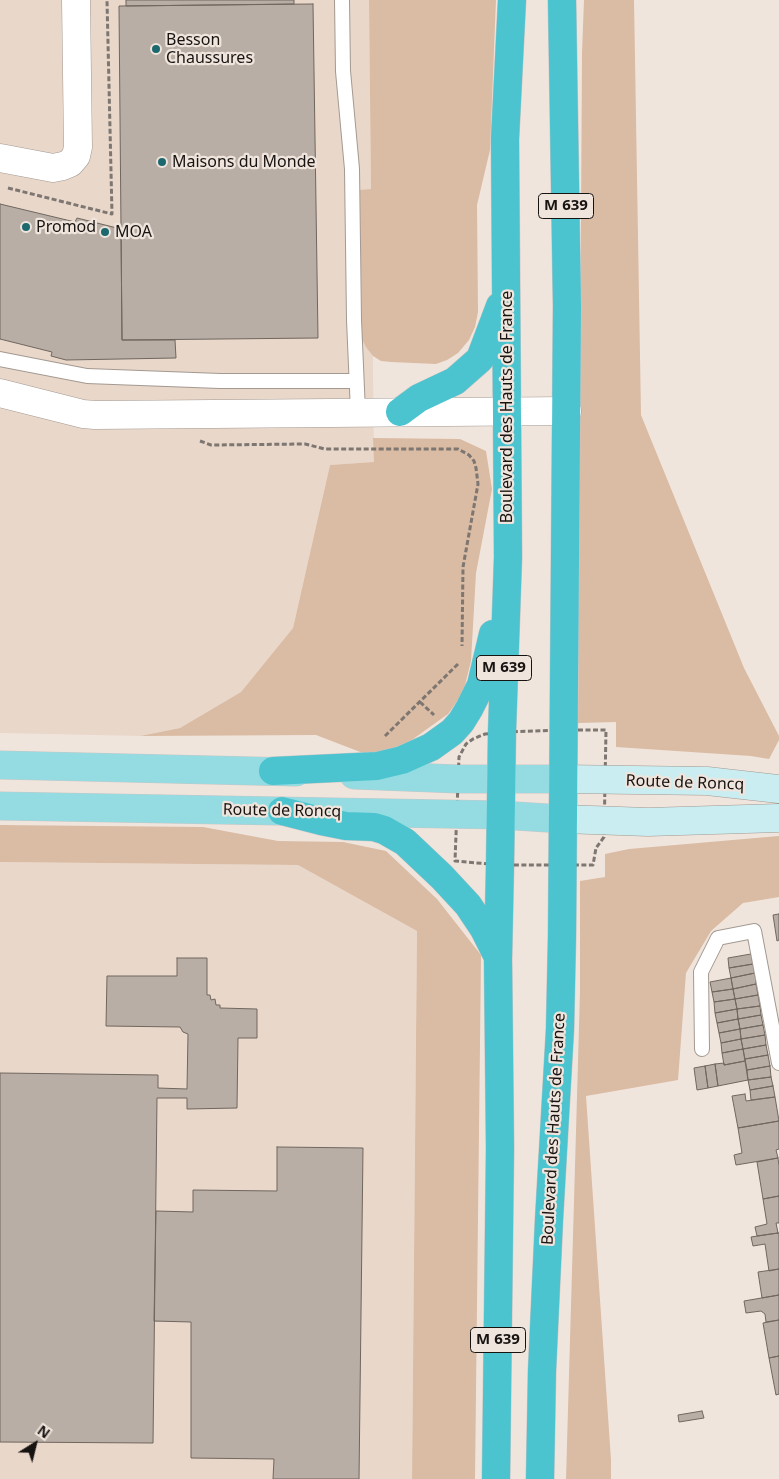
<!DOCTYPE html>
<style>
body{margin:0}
#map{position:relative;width:779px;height:1479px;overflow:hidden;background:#f0e5dd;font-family:"Noto Sans",sans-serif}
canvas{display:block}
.north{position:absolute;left:10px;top:1419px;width:50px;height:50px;-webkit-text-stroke:4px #f0e5dd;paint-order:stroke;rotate:36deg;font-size:14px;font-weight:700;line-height:20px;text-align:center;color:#171311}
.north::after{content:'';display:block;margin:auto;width:18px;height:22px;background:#171311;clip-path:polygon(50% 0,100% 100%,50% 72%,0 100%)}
</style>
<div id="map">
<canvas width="779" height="1479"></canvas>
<div class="north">N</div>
</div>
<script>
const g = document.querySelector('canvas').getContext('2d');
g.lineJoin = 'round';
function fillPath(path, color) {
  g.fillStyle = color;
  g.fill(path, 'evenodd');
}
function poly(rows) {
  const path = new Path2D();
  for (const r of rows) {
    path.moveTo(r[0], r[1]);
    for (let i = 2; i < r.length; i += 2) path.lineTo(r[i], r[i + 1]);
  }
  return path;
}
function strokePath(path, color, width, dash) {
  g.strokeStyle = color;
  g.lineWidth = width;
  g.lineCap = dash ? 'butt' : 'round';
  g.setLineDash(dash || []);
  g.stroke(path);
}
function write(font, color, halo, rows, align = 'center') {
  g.font = font + ' "Noto Sans",sans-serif';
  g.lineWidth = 4.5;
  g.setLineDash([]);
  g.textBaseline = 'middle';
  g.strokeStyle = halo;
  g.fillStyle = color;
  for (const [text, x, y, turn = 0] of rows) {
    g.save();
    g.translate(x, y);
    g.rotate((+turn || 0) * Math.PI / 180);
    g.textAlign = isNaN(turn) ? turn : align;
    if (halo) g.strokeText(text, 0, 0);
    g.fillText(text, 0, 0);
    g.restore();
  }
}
const built = poly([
 [0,0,369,0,374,462,330,465,293,628,241,692,180,728,140,736,0,733],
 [0,862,298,865,417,931,412,1479,0,1479]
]);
const green = poly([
 [369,0,496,0,490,150,477,205,478,312,475,327,469,340,458,353,447,360,436,364,391,362,381,361,373,356,366,347,362,339,360,190,371,189],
 [584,0,634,0,641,415,744,668,779,736,779,740,769,759,751,756,616,747,616,722,578,723,582,53],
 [373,438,460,439,486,451,492,489,476,573,471,661,463,693,448,714,402,747,368,755,316,735,140,736,180,728,241,692,293,628,330,465,374,462],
 [0,825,203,827,278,841,343,842,386,851,437,899,481,955,475,1479,412,1479,417,931,298,865,0,862],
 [779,836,779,897,743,903,711,931,686,973,678,1080,586,1096,611,1460,611,1479,566,1479,580,992,580,881,605,877,605,854,629,849]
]);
const building = poly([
 [126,0,294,0,294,4,126,6,126,0],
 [313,4,318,338,122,340,119,6,313,4],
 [0,204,75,222,77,218,121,229,122,340,175,340,176,358,66,360,51,356,52,352,0,339,0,204],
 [779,914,779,940,777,941,773,915,779,914],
 [751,954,753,964,729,968,728,958,751,954],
 [177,958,207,958,207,995,210,995,211,1000,215,999,216,1005,220,1005,220,1008,257,1009,257,1038,238,1038,237,1108,187,1109,187,1098,157,1098,153,1443,0,1442,0,1073,158,1075,158,1088,187,1089,188,1034,183,1032,180,1027,106,1026,107,976,177,976,177,958],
 [753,964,755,973,731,978,729,968,753,964],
 [755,973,756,984,733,989,731,978,755,973],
 [731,978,733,989,712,992,710,982,731,978],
 [756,984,758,995,735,999,733,989,756,984],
 [733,989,735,999,714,1002,712,992,733,989],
 [758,995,760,1006,737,1009,735,999,758,995],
 [735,999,737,1009,715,1013,714,1002,735,999],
 [760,1006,761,1015,738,1019,737,1009,760,1006],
 [737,1009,738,1019,717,1023,715,1013,737,1009],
 [761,1015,763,1025,740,1029,738,1019,761,1015],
 [738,1019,740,1029,719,1033,717,1023,738,1019],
 [763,1025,765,1035,741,1039,740,1029,763,1025],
 [740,1029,741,1039,721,1043,719,1033,740,1029],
 [765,1035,766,1045,743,1049,741,1039,765,1035],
 [741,1039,743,1049,722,1053,721,1043,741,1039],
 [766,1045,768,1055,745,1059,743,1049,766,1045],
 [743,1049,745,1061,724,1065,722,1053,743,1049],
 [768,1055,770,1066,747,1070,745,1059,768,1055],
 [745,1061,748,1080,718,1086,715,1064,724,1063,724,1065,745,1061],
 [715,1064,718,1086,708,1088,705,1066,715,1064],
 [705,1066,708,1088,697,1090,694,1068,705,1066],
 [770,1066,771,1077,748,1080,747,1070,770,1066],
 [771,1077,773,1086,750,1090,748,1080,771,1077],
 [773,1086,775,1097,751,1100,750,1090,773,1086],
 [745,1094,746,1101,775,1097,779,1121,738,1128,732,1096,745,1094],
 [779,1121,779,1149,776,1150,778,1158,736,1165,734,1155,742,1153,738,1128,779,1121],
 [277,1147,363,1148,359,1479,273,1479,274,1459,191,1458,191,1322,154,1321,156,1211,193,1212,193,1190,277,1191,277,1147],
 [778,1158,779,1166,779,1196,763,1199,757,1162,778,1158],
 [779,1196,779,1223,776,1223,778,1233,757,1236,755,1227,767,1224,763,1199,779,1196],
 [778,1233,779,1233,779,1269,769,1271,765,1244,753,1246,751,1237,778,1233],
 [779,1269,779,1295,762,1298,758,1272,779,1269],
 [779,1295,779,1320,766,1322,765,1314,761,1311,746,1313,744,1301,779,1295],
 [779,1320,779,1356,769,1358,763,1323,779,1320],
 [779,1356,779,1394,776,1395,769,1358,779,1356],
 [702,1411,704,1418,679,1422,678,1415,702,1411]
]);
const path = poly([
 [8,188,112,214,107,0],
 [200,441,211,445,305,444,325,449,458,449,469,455,474,461,476,468,478,484,463,567,462,646],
 [420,702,434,715],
 [563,730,606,730,604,837,596,848,593,865,500,865,455,861,459,757,466,744,473,739,485,734,502,732,563,730],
 [385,736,459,663]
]);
const lane = poly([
 [342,0,343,71,352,169,354,320,358,412],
 [0,359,87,376,220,381,356,381],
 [702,1049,701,972,718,938,754,931,779,1063]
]);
const street = poly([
 [0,158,53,168,63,166,70,163,76,156,78,147,76,0],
 [0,393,83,414,95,415,567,411]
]);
const secondary = poly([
 [563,779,707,781,779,789],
 [563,819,648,822,779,818]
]);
const primary = poly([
 [0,765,296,772],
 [354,775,458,779,563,779],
 [0,806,445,814,500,815,563,819]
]);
const highway = poly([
 [400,412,419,398,455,381,480,359,500,306],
 [273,771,377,766,402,760,431,747,452,732,461,722,469,709,481,685,493,634],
 [282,811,321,821,346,826,374,827,384,830,405,842,442,877,468,905,484,929,497,955],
 [496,1479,500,1148,498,959,500,865,502,732,508,557,505,139,512,0],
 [540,1479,542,1371,549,1220,560,1029,562,936,567,306,562,0]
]);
const markers = [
 [156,49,5,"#1c686f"],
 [162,162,5,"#1c686f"],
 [26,227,5,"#1c686f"],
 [105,232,5,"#1c686f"]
];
const shields = [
 [566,206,55],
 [504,668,55],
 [498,1340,55]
];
const shieldNames = [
 ["M 639",566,206],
 ["M 639",504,668],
 ["M 639",498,1340]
];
const poiNames = [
 ["Besson",166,40],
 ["Chaussures",166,58],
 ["Maisons du Monde",172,162],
 ["Promod",36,227],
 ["MOA",115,232]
];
const streetNames = [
 ["Boulevard des Hauts de France",507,407,-90],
 ["Route de Roncq",685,783,2],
 ["Route de Roncq",282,811,1],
 ["Boulevard des Hauts de France",554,1129,-87]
];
fillPath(built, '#e9d7ca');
fillPath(green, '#dabba3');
fillPath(building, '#b8aea6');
strokePath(building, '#70675f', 1);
strokePath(lane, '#a39991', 16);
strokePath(street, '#a39991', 29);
strokePath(secondary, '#a39991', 29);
strokePath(primary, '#c7c6c6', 29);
strokePath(highway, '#c7c6c6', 29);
strokePath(path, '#7d7671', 3, [5, 2.5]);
strokePath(lane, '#fff', 14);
strokePath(street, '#fff', 28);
strokePath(secondary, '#c9edf1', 28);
strokePath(primary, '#94dce2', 28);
strokePath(highway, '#4cc4cf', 28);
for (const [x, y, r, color] of markers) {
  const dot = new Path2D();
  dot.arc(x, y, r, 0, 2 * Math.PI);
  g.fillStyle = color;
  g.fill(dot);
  strokePath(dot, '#f0e5dd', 2);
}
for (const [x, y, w] of shields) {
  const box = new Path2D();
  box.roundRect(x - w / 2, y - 12.5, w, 25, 4);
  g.fillStyle = '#f0e5dd';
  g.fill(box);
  strokePath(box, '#171311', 1);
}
write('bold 15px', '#171311', null, shieldNames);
write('16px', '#171311', '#f0e5dd', poiNames, 'left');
write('16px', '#171311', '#f0e5dd', streetNames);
</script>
